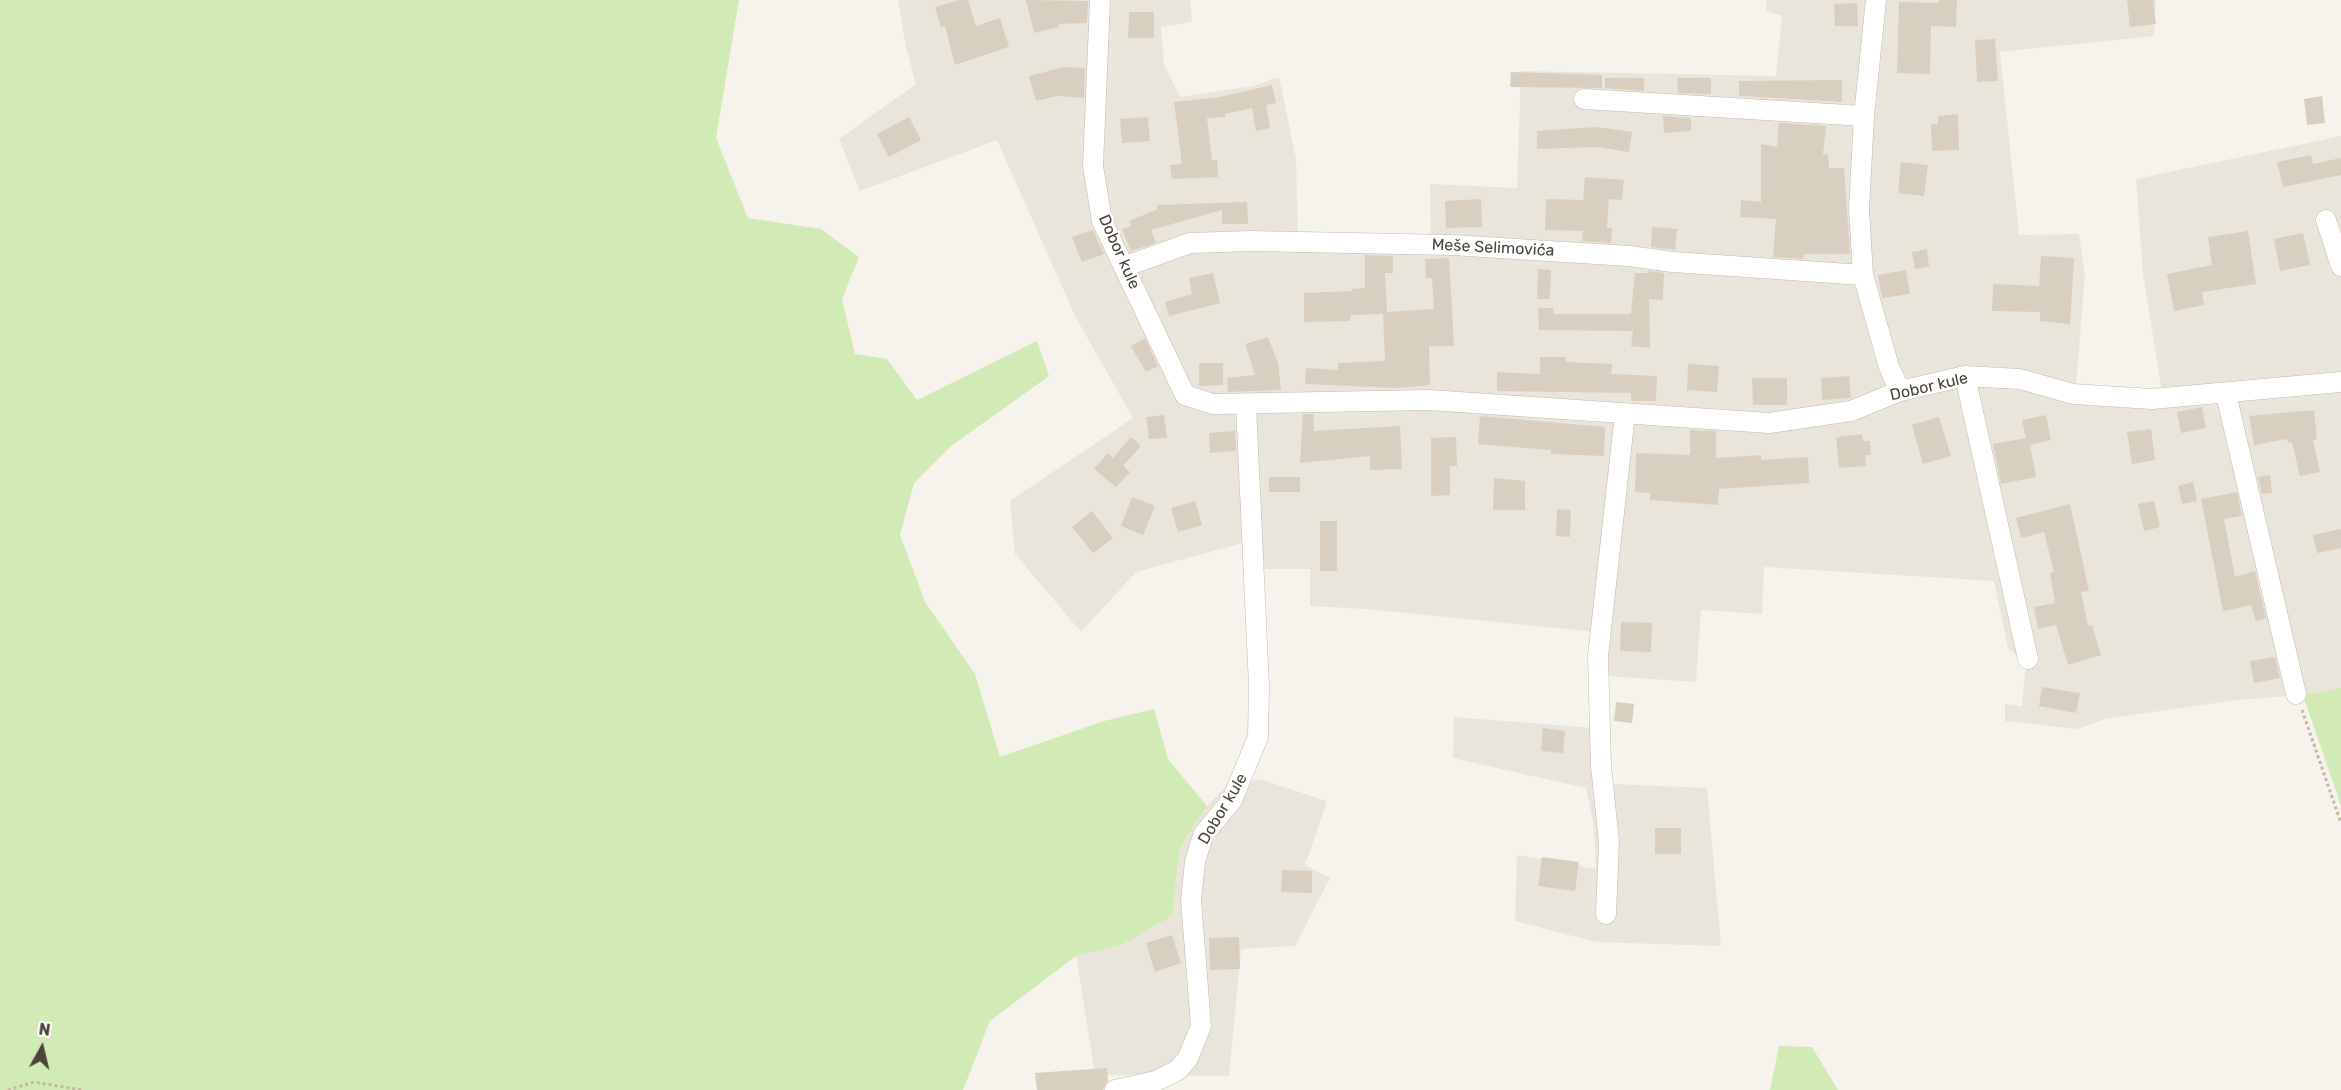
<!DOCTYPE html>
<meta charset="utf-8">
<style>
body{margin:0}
#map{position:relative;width:2341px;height:1090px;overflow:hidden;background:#f6f3ec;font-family:Rubik,sans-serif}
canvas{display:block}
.north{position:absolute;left:12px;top:1018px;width:60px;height:60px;-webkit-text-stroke:4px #fff;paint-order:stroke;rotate:8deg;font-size:16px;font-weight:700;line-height:24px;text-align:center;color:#4b4439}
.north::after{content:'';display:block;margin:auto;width:21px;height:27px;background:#4b4439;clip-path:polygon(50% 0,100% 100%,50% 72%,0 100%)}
</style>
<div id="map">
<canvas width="2341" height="1090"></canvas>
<div class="north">N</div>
</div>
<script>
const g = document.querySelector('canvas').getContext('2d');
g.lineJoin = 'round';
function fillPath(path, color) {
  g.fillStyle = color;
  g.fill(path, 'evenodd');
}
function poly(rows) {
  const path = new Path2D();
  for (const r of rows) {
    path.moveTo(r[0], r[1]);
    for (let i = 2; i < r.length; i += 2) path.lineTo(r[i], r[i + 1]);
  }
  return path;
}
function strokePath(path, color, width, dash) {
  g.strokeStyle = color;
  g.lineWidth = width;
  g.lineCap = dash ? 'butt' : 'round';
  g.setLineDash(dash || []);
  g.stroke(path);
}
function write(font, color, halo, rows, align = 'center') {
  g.font = font + ' Rubik,sans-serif';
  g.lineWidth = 4.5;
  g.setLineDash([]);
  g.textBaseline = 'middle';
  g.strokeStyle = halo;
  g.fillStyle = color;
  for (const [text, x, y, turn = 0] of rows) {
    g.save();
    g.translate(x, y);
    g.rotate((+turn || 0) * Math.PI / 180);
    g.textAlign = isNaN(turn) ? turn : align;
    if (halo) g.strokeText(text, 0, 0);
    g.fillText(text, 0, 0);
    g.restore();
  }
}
const residential = poly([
 [898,0,1190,0,1192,22,1161,27,1164,64,1180,97,1253,86,1279,77,1296,159,1298,237,1431,240,1430,184,1517,188,1521,71,1776,76,1782,16,1766,11,1767,0,2156,0,2154,36,2000,52,2019,235,2079,234,2085,275,2076,385,2162,392,2143,274,2136,179,2341,136,2341,688,2303,695,2237,700,2105,719,2078,729,2005,721,2005,704,2022,706,2026,664,2008,648,1994,581,1764,567,1762,614,1701,610,1696,682,1606,676,1606,633,1366,609,1310,606,1310,569,1264,569,1261,538,1136,572,1081,632,1015,554,1010,501,1133,418,1075,316,997,140,860,191,839,139,916,84,906,47],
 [1454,717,1607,729,1612,784,1707,788,1721,946,1596,942,1515,921,1517,855,1596,869,1593,822,1586,788,1453,758],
 [1259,779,1327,801,1305,865,1330,878,1295,946,1241,949,1229,1076,1095,1075,1076,955,1124,944,1172,916,1180,847,1207,806,1227,785]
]);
const green = poly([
 [0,0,739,0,716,138,748,218,821,229,859,257,842,299,855,354,887,359,917,400,1037,341,1049,376,951,446,914,483,900,535,925,602,975,674,1000,757,1104,721,1154,709,1168,759,1207,806,1180,847,1172,916,1124,944,1076,956,990,1021,963,1090,0,1090],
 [2341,688,2341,806,2303,695],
 [1779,1046,1812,1047,1838,1090,1770,1090]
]);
const building = poly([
 [959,0,968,0,976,26,1000,18,1009,47,955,65,945,26,941,28,935,7],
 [1026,0,1088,1,1087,23,1058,24,1059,27,1034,33],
 [1939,0,1957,0,1956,27,1931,26,1930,74,1897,73,1899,2,1939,3],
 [2127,0,2153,0,2156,24,2130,27],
 [1857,3,1858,26,1835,26,1834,4],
 [1129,12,1154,12,1154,38,1128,38],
 [1995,39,1998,81,1977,82,1975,40],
 [1064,67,1085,68,1084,98,1057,96,1036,101,1029,76],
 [1511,72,1602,75,1602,88,1510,87],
 [1605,78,1644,78,1644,91,1605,88],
 [1677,78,1711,78,1711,94,1678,93],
 [1842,80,1842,102,1739,96,1739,81],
 [1272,85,1276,103,1266,105,1270,128,1256,131,1252,108,1225,114,1225,117,1207,118,1212,160,1217,160,1218,177,1172,179,1170,165,1182,164,1174,102,1220,97],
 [2322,96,2325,123,2307,125,2304,99],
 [1958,114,1959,150,1932,151,1931,124,1938,124,1938,116],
 [1663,116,1691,118,1691,131,1664,133],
 [909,117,921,140,889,157,877,134],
 [1148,117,1150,141,1122,143,1120,119],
 [1779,123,1826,126,1823,154,1828,155,1829,168,1844,168,1850,254,1804,254,1803,259,1773,257,1776,219,1740,217,1741,200,1761,202,1761,144,1777,147],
 [1596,127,1632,132,1629,152,1596,147,1537,149,1537,131],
 [2311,155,2313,164,2341,158,2341,175,2283,187,2277,162],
 [1901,162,1928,165,1924,196,1898,193],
 [1585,177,1624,180,1622,200,1609,199,1607,228,1612,228,1611,243,1582,241,1583,231,1545,230,1546,199,1583,200],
 [1481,199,1482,227,1446,228,1445,201],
 [1247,202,1248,224,1222,224,1222,210,1151,230,1156,243,1131,251,1122,229,1131,226,1129,221,1158,209,1157,205],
 [1652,227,1677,229,1675,250,1651,247],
 [1093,230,1104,254,1082,262,1072,237],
 [2248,231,2256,284,2202,292,2204,305,2174,311,2167,274,2212,265,2208,237],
 [2303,233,2310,265,2280,271,2274,239],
 [1927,249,1929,267,1915,269,1912,252],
 [1365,255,1393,256,1393,273,1385,273,1387,312,1434,309,1432,278,1426,278,1425,259,1449,258,1454,346,1429,346,1430,385,1400,388,1305,384,1306,368,1338,370,1338,363,1385,361,1383,314,1351,315,1350,321,1304,322,1304,293,1352,291,1352,289,1365,288],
 [2041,256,2074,258,2070,324,2040,321,2040,312,1992,311,1993,284,2039,286],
 [1538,269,1551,270,1550,299,1537,299],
 [1906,270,1910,294,1882,298,1878,275],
 [1649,271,1664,273,1663,300,1649,299,1650,348,1631,346,1633,331,1539,330,1538,308,1554,308,1553,314,1631,314,1635,273,1649,273],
 [1213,273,1220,303,1169,316,1165,302,1192,294,1189,278],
 [1268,337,1278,363,1281,390,1228,392,1227,378,1255,375,1245,344],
 [1145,338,1158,366,1146,372,1131,346],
 [1540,357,1566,357,1566,362,1612,364,1611,374,1657,376,1656,401,1631,401,1631,393,1497,391,1497,372,1540,374],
 [1199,363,1223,363,1223,385,1199,386],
 [1688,364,1719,366,1717,392,1687,390],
 [1849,376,1851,398,1822,400,1821,378],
 [1752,378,1787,378,1787,405,1753,405],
 [2202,407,2206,428,2181,433,2177,412],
 [2314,410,2317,440,2313,440,2320,472,2300,476,2292,442,2288,443,2287,439,2254,445,2249,416],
 [1303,414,1313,414,1314,431,1400,426,1402,469,1370,470,1370,456,1300,463],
 [1164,415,1167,438,1149,439,1146,417],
 [2046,415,2051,440,2030,445,2036,477,2001,484,1993,444,2026,438,2022,420],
 [1480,416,1605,427,1604,456,1551,454,1551,450,1478,444],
 [1939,417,1951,456,1923,464,1912,425],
 [2151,429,2155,460,2132,464,2127,432],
 [1690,430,1716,431,1716,458,1761,455,1761,460,1808,457,1809,483,1719,489,1718,505,1650,500,1650,493,1635,492,1636,453,1690,455],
 [1235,431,1236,451,1210,453,1209,433],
 [1862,434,1863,441,1870,441,1871,455,1865,455,1866,466,1839,468,1836,437],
 [1131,437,1141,446,1123,466,1130,472,1116,487,1094,469,1108,453,1113,458],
 [1456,437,1457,466,1450,466,1450,495,1431,496,1431,438],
 [2270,475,2272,493,2262,494,2258,477],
 [1269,477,1300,477,1300,492,1269,492],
 [1494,478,1525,481,1525,510,1493,510],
 [2193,482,2197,501,2182,504,2178,486],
 [2237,492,2242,516,2224,519,2235,577,2255,571,2266,618,2256,621,2251,605,2223,611,2201,499],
 [1132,497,1155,506,1143,535,1121,526],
 [1195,501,1202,525,1178,532,1171,508],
 [2154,501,2160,527,2144,531,2138,504],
 [2070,504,2089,591,2081,592,2088,626,2092,625,2101,655,2068,665,2056,625,2038,629,2034,607,2055,603,2050,573,2054,572,2044,532,2021,538,2016,518],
 [1557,509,1571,510,1570,537,1556,536],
 [1092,511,1113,538,1093,553,1072,527],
 [1320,521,1337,521,1337,571,1320,571],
 [2341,529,2341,548,2317,553,2313,535],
 [1621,622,1652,623,1651,652,1620,651],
 [2275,657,2280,678,2254,683,2250,661],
 [2042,687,2080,693,2076,713,2039,706],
 [1616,702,1634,704,1632,723,1614,721],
 [1543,728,1565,731,1563,753,1541,751],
 [1655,828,1681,828,1681,854,1655,854],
 [1542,857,1579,862,1575,891,1538,886],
 [1282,870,1312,871,1312,893,1281,892],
 [1172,935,1181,963,1155,972,1146,943],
 [1239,937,1240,969,1210,970,1209,938],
 [1107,1068,1108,1081,1103,1090,1037,1090,1035,1073]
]);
const path = poly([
 [2302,710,2341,823],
 [8,1090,34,1082,82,1090]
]);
const minor = poly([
 [1100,0,1093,166,1102,221,1185,395,1213,404,1429,400,1769,423,1851,411,1900,391,1965,376,2020,379,2073,394,2152,399,2341,382],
 [1876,0,1864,116,1859,209,1863,275,1889,367,1900,391],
 [1584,99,1864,116],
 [2326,220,2341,266],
 [1126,266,1190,243,1251,241,1452,245,1629,256,1673,262,1863,275],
 [1965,376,2028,659],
 [2226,394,2296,694],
 [1606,914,1609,842,1601,766,1598,656,1625,414],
 [1115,1090,1156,1081,1178,1070,1188,1058,1201,1026,1191,900,1195,862,1203,835,1232,800,1258,737,1259,686,1246,405]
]);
const streetNames = [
 ["Meše Selimovića",1493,248,3],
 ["Dobor kule",1119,252,66],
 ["Dobor kule",1929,387,-13],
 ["Dobor kule",1223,809,-59]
];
fillPath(residential, '#eae5da');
fillPath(green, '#d2eab5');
fillPath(building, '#d8cfc1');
strokePath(minor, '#c2bbae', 21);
strokePath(path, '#c4b79f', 3, [3, 3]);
strokePath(minor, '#fff', 20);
write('16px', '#4b4439', '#fff', streetNames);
</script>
